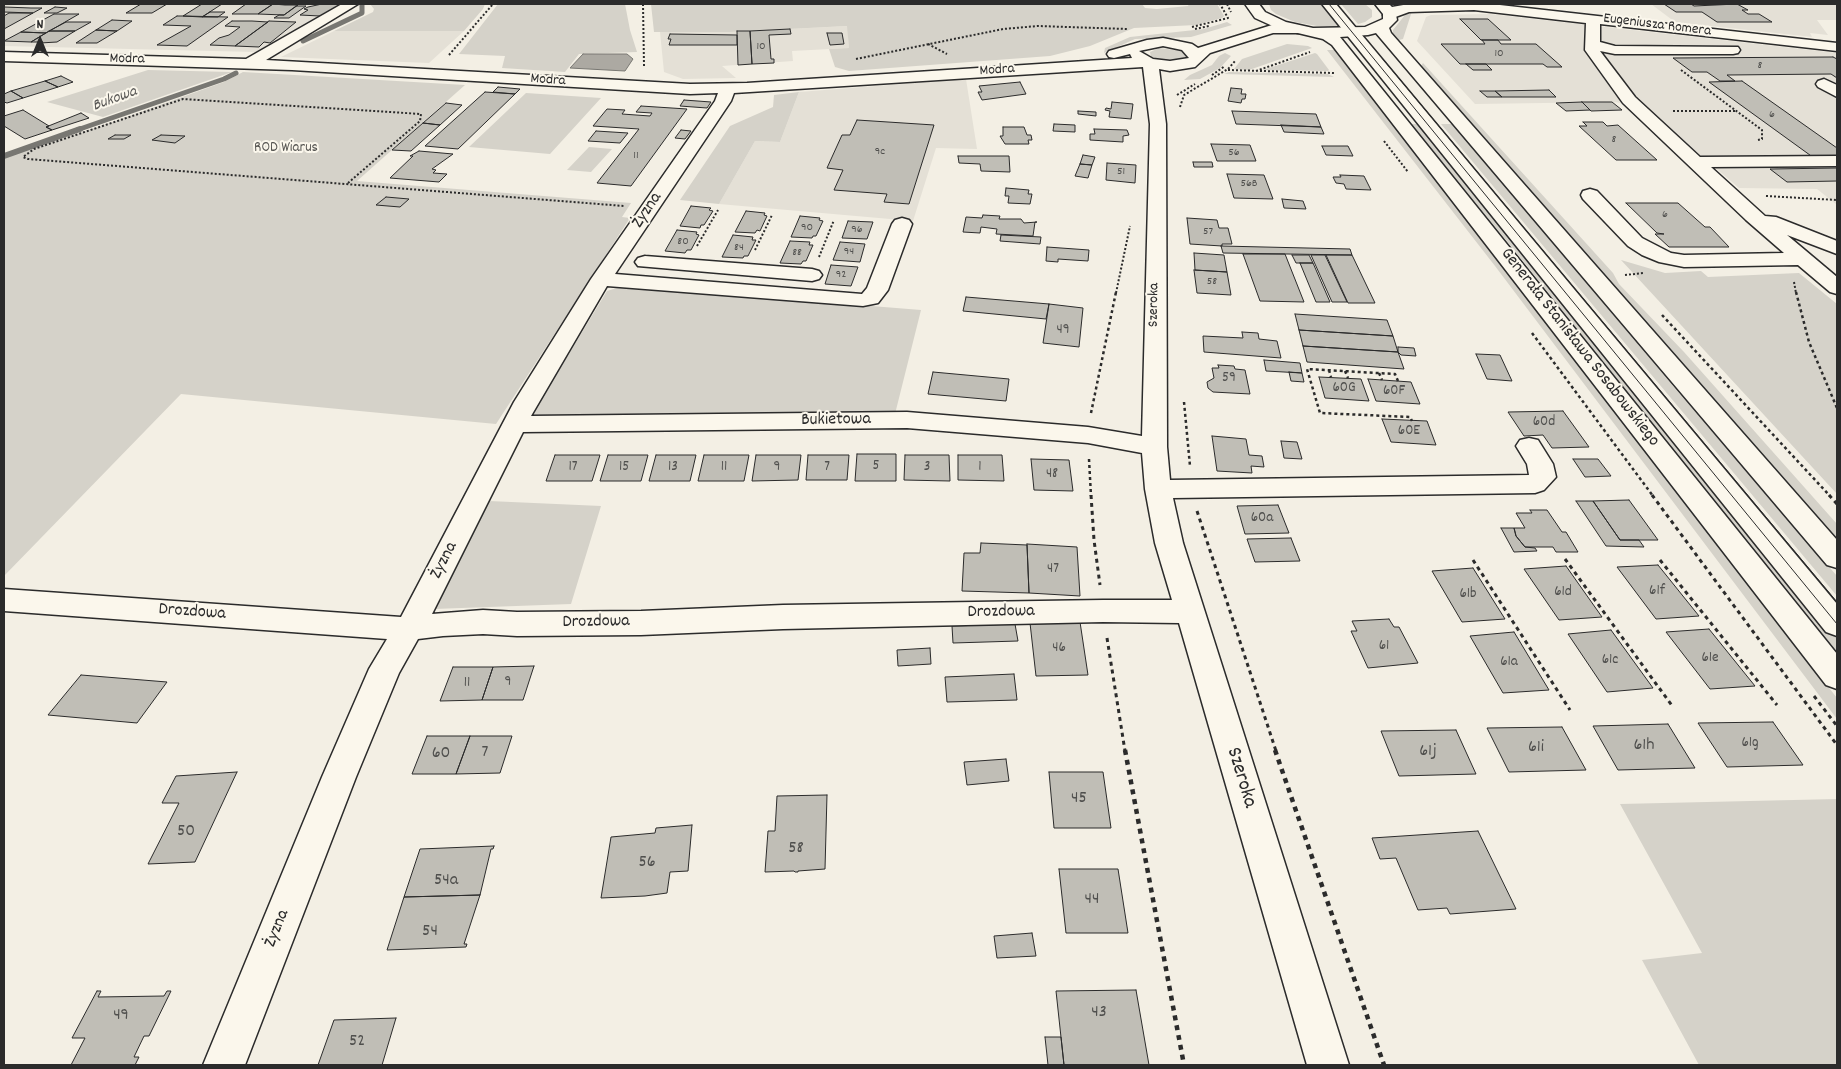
<!DOCTYPE html>
<meta charset="utf-8">
<style>
body{margin:0}
#map{position:relative;width:1841px;height:1069px;overflow:hidden;background:#f3efe4;font-family:Dekko,sans-serif}
canvas{display:block}
.frame{position:absolute;inset:0;border:5px solid #2b2b2b;pointer-events:none}
.north{position:absolute;left:15px;top:15px;width:50px;height:50px;-webkit-text-stroke:4px #fbf7ec;paint-order:stroke;rotate:0deg;font-size:14px;font-weight:700;line-height:20px;text-align:center;color:#2b2b2b}
.north::after{content:'';display:block;margin:auto;width:18px;height:22px;background:#2b2b2b;clip-path:polygon(50% 0,100% 100%,50% 72%,0 100%)}
</style>
<div id="map">
<canvas width="1841" height="1069"></canvas>
<div class="frame"></div>
<div class="north">N</div>
</div>
<script>
const g = document.querySelector('canvas').getContext('2d');
g.lineJoin = 'round';
function fillPath(path, color) {
  g.fillStyle = color;
  g.fill(path, 'evenodd');
}
function poly(rows) {
  const path = new Path2D();
  for (const r of rows) {
    path.moveTo(r[0], r[1]);
    for (let i = 2; i < r.length; i += 2) path.lineTo(r[i], r[i + 1]);
  }
  return path;
}
function strokePath(path, color, width, dash) {
  g.strokeStyle = color;
  g.lineWidth = width;
  g.lineCap = dash ? 'butt' : 'round';
  g.setLineDash(dash || []);
  g.stroke(path);
}
function write(font, color, halo, rows, align = 'center') {
  g.font = font + ' Dekko,sans-serif';
  g.lineWidth = 4;
  g.setLineDash([]);
  g.textBaseline = 'middle';
  g.strokeStyle = halo;
  g.fillStyle = color;
  for (const [text, x, y, turn = 0] of rows) {
    g.save();
    g.translate(x, y);
    g.rotate((+turn || 0) * Math.PI / 180);
    g.textAlign = isNaN(turn) ? turn : align;
    if (halo) g.strokeText(text, 0, 0);
    g.fillText(text, 0, 0);
    g.restore();
  }
}
const built = poly([
 [4,4,347,4,256,52,4,46],
 [1651,4,1837,4,1837,20,1817,20,1828,35,1810,33,1812,37,1675,22],
 [1490,14,1837,53,1837,205,1817,189,1739,188,1642,105,1613,102,1475,104,1417,41,1426,17,1431,15],
 [848,26,849,48,792,51,793,61,722,66,736,78,683,79,664,72,660,32,730,32],
 [334,31,464,31,429,63,281,57],
 [966,79,977,149,936,148,913,221,719,204,755,141,780,142,799,92]
]);
const green = poly([
 [370,4,485,4,483,9,464,31,334,31,373,12,374,9],
 [498,4,625,4,630,30,637,52,579,54,565,72,502,68,505,56,459,54],
 [651,4,1142,4,1145,8,1157,9,1188,6,1189,4,1217,4,1224,16,1222,18,1196,25,1134,28,1090,46,1050,56,849,71,835,67,829,49,849,48,847,26,730,32,654,32],
 [1269,4,1326,4,1344,27,1317,26,1295,22,1276,14,1271,10],
 [1341,4,1365,4,1372,10,1372,17,1365,22,1358,24],
 [1412,11,1403,39,1399,40,1393,33,1393,30,1405,15],
 [1227,22,1232,25,1191,37,1135,39,1104,53,1105,48,1130,37,1204,29],
 [1287,44,1308,46,1312,48,1249,70,1234,69,1242,59],
 [1159,48,1183,51,1188,54,1188,57,1177,62,1157,61,1151,57,1150,52],
 [1327,50,1335,50,1337,52,1722,551,1837,698,1837,719,1495,266],
 [1225,53,1231,56,1220,68,1200,79,1184,80,1190,75,1212,65,1219,56],
 [1315,53,1317,54,1329,70,1328,71,1263,70],
 [1423,63,1613,273,1619,284,1684,352,1837,524,1837,541,1563,231,1421,66],
 [148,70,232,72,103,117,47,102],
 [243,72,465,85,357,181,631,203,622,217,630,218,496,424,181,394,4,576,4,158,118,120,224,82],
 [1229,72,1328,74,1334,77,1224,74],
 [799,92,780,142,755,141,719,204,680,200,730,126,773,107,774,95],
 [526,93,601,98,550,154,469,147],
 [1411,124,1424,124,1837,632,1837,655,1515,251],
 [1441,124,1453,124,1678,392,1837,576,1837,596],
 [589,147,612,149,591,172,567,170],
 [1621,260,1665,273,1701,271,1708,277,1799,273,1837,304,1837,494],
 [623,286,921,310,895,414,530,418,607,291],
 [489,501,601,506,571,604,434,609],
 [1837,799,1837,1065,1699,1065,1642,960,1702,953,1620,804]
]);
const water = poly([
 [583,54,627,54,633,59,625,71,570,68,583,54]
]);
const streamFar1 = poly([
 [303,41,362,13,362,4],
 [77,130,224,79,236,73]
]);
const stream = poly([
 [4,156,80,129]
]);
const building = poly([
 [141,4,167,4,152,13,126,13,141,4],
 [202,4,222,4,202,17,183,16,202,4],
 [246,4,273,4,258,14,232,14,246,4],
 [273,4,285,5,298,5,284,15,258,14,273,4],
 [322,4,345,4,320,16,300,15,308,10,304,9,308,7,322,4],
 [1664,4,1691,4,1694,6,1737,4,1748,10,1742,10,1748,14,1759,14,1772,22,1717,22,1702,12,1676,12,1664,4],
 [296,6,306,6,289,18,274,18,279,15,284,15,296,6],
 [4,7,31,8,42,8,33,13,4,12,4,7],
 [55,7,67,8,57,13,44,13,55,7],
 [210,12,225,12,218,17,202,17,210,12],
 [9,13,33,13,4,29,4,16,9,13],
 [54,14,79,14,46,33,21,32,54,14],
 [177,16,183,16,228,17,187,46,157,45,191,26,163,25,177,16],
 [1460,19,1488,19,1511,40,1481,40,1460,19],
 [112,20,132,21,117,31,96,30,112,20],
 [232,21,252,21,268,22,235,46,210,45,219,38,229,35,240,27,225,26,232,21],
 [269,21,296,22,270,43,264,42,259,47,235,46,269,21],
 [66,22,91,22,75,31,49,31,66,22],
 [790,29,791,34,769,35,771,59,774,59,774,63,752,64,750,31,790,29],
 [96,30,117,31,97,43,76,43,96,30],
 [49,31,75,31,57,42,40,43,43,42,31,42,49,31],
 [737,31,750,31,752,64,738,65,737,31],
 [21,32,46,33,31,42,4,41,21,32],
 [827,33,842,33,844,44,830,45,827,33],
 [670,34,737,35,737,45,669,45,671,39,668,39,670,34],
 [1482,40,1498,40,1501,44,1536,44,1562,67,1547,67,1543,64,1460,64,1441,44,1485,44,1482,40],
 [1833,57,1837,59,1837,78,1831,74,1727,75,1735,81,1720,81,1707,72,1692,72,1673,58,1833,57],
 [1466,64,1486,64,1492,70,1473,70,1466,64],
 [61,76,73,82,58,87,45,81,61,76],
 [45,81,58,87,23,98,11,91,45,81],
 [1742,81,1837,148,1837,158,1814,158,1709,82,1742,81],
 [1020,82,1026,94,982,100,978,92,982,92,979,86,1020,82],
 [498,87,520,89,515,94,493,92,498,87],
 [1231,88,1242,89,1241,94,1246,94,1245,99,1242,99,1241,103,1228,101,1231,88],
 [1549,90,1556,97,1502,97,1495,91,1549,90],
 [11,91,23,98,7,103,4,102,4,94,11,91],
 [1480,91,1495,91,1502,97,1487,97,1480,91],
 [485,92,515,94,458,149,425,146,485,92],
 [684,100,711,102,707,108,680,106,684,100],
 [1112,102,1133,104,1131,119,1109,117,1110,111,1105,110,1106,108,1111,109,1112,102],
 [1582,102,1612,102,1622,110,1591,111,1582,102],
 [1582,102,1590,110,1566,111,1556,103,1582,102],
 [446,103,462,105,440,125,423,123,446,103],
 [641,106,687,109,631,186,597,183,639,129,593,126,607,109,625,110,622,114,650,116,652,113,636,112,641,106],
 [23,110,49,126,46,127,52,130,25,139,4,126,4,116,23,110],
 [1078,111,1096,112,1096,116,1078,114,1078,111],
 [1232,111,1316,114,1321,127,1236,124,1232,111],
 [81,113,89,118,52,130,46,127,81,113],
 [857,120,934,125,909,204,884,202,887,194,834,190,843,170,827,168,842,135,850,135,857,120],
 [1583,122,1603,122,1607,126,1618,125,1657,160,1616,160,1579,126,1587,126,1583,122],
 [423,123,440,125,411,151,392,150,423,123],
 [1054,124,1075,125,1075,132,1053,131,1054,124],
 [1281,125,1321,127,1324,134,1284,132,1281,125],
 [1003,127,1024,127,1027,135,1031,135,1032,140,1028,140,1029,144,1005,144,1000,136,1003,136,1003,127],
 [1094,129,1127,130,1129,135,1123,136,1123,142,1090,140,1090,134,1095,134,1094,129],
 [681,130,691,131,685,139,675,138,681,130],
 [596,131,628,133,620,143,588,141,596,131],
 [115,135,131,135,124,139,108,139,115,135],
 [161,135,185,136,175,143,152,140,161,135],
 [1211,144,1250,145,1256,161,1217,161,1211,144],
 [1322,146,1348,146,1353,156,1326,155,1322,146],
 [419,151,453,154,432,169,436,170,433,173,447,174,439,182,390,178,413,156,410,156,419,151],
 [1083,155,1095,157,1092,165,1080,164,1083,155],
 [958,156,1009,156,1010,172,981,171,980,164,959,163,958,156],
 [1193,162,1212,162,1213,167,1194,167,1193,162],
 [1107,163,1136,165,1135,183,1106,180,1107,163],
 [1080,164,1092,165,1088,178,1075,176,1080,164],
 [1837,168,1837,181,1787,182,1770,169,1837,168],
 [1227,174,1264,175,1273,199,1234,198,1227,174],
 [1340,175,1364,176,1371,190,1346,189,1344,184,1336,183,1333,177,1341,177,1340,175],
 [1006,188,1029,190,1028,194,1032,194,1030,204,1008,203,1009,196,1005,196,1006,188],
 [386,197,409,199,400,207,376,205,386,197],
 [1282,199,1303,201,1306,209,1284,208,1282,199],
 [1626,203,1678,203,1705,227,1710,227,1729,247,1669,247,1655,234,1664,234,1657,233,1626,203],
 [691,206,711,208,709,210,713,211,704,225,701,225,700,228,680,226,691,206],
 [746,211,765,213,764,215,767,216,760,231,757,230,755,233,735,232,746,211],
 [983,215,1000,216,999,219,1021,219,1024,223,1037,222,1035,222,1033,236,996,234,997,229,981,227,980,233,963,232,966,217,982,218,983,215],
 [800,216,820,218,819,220,823,221,816,236,813,236,812,238,791,237,800,216],
 [1187,218,1217,220,1219,228,1228,228,1232,244,1222,244,1222,246,1190,244,1187,218],
 [848,221,873,222,867,239,842,238,848,221],
 [677,230,697,232,696,234,699,235,691,250,687,250,685,253,665,251,677,230],
 [733,235,753,237,752,240,756,240,748,256,744,256,743,258,722,257,733,235],
 [1001,235,1041,237,1040,244,1000,241,1001,235],
 [790,241,810,242,809,245,813,245,806,261,803,261,801,264,780,263,790,241],
 [840,242,865,244,860,262,833,260,840,242],
 [1221,246,1350,249,1352,255,1223,253,1221,246],
 [1047,247,1089,250,1088,261,1058,259,1058,262,1046,261,1047,247],
 [1194,253,1224,255,1227,272,1195,270,1194,253],
 [1243,254,1285,254,1304,302,1260,301,1243,254],
 [1292,255,1309,255,1313,263,1296,263,1292,255],
 [1311,255,1325,255,1347,302,1332,302,1311,255],
 [1326,255,1352,255,1375,303,1348,303,1326,255],
 [1300,263,1313,263,1330,302,1316,302,1300,263],
 [831,265,858,267,851,286,825,284,831,265],
 [1194,270,1227,272,1231,295,1197,293,1194,270],
 [966,297,1049,304,1046,319,963,311,966,297],
 [1049,304,1083,308,1079,347,1043,343,1049,304],
 [1295,314,1387,320,1393,336,1299,330,1295,314],
 [1299,330,1393,336,1398,352,1303,346,1299,330],
 [1242,332,1258,333,1259,339,1277,341,1281,358,1204,352,1203,336,1243,338,1242,332],
 [1303,346,1398,352,1404,369,1307,362,1303,346],
 [1398,347,1414,348,1416,356,1401,355,1398,352,1398,347],
 [1476,354,1500,355,1512,381,1487,379,1476,354],
 [1264,360,1300,363,1302,373,1266,371,1264,360],
 [1218,365,1234,366,1235,369,1245,370,1250,394,1213,392,1208,388,1207,382,1214,378,1212,368,1219,368,1218,365],
 [933,372,1009,379,1006,401,928,394,933,372],
 [1289,372,1302,373,1304,382,1291,381,1289,372],
 [1319,377,1361,379,1369,401,1325,398,1319,377],
 [1368,379,1411,382,1420,404,1376,401,1368,379],
 [1563,411,1589,447,1552,448,1543,435,1524,436,1508,412,1563,411],
 [1382,419,1427,421,1436,445,1391,442,1382,419],
 [1212,436,1246,439,1249,455,1262,456,1264,467,1251,466,1252,473,1217,471,1212,436],
 [1281,441,1297,442,1302,459,1284,458,1281,441],
 [857,454,896,454,896,481,855,481,857,454],
 [555,455,600,455,592,481,546,481,555,455],
 [608,455,648,455,641,481,600,481,608,455],
 [656,455,696,455,690,481,649,481,656,455],
 [704,455,749,455,744,481,698,481,704,455],
 [756,455,801,455,798,480,752,481,756,455],
 [808,455,849,455,847,480,806,480,808,455],
 [905,455,949,455,950,481,904,480,905,455],
 [958,455,1002,455,1004,481,958,480,958,455],
 [1031,459,1069,460,1073,491,1034,490,1031,459],
 [1573,459,1598,459,1611,476,1585,477,1573,459],
 [1629,500,1658,540,1620,540,1593,501,1629,500],
 [1576,501,1593,501,1620,540,1639,540,1644,547,1606,546,1576,501],
 [1278,505,1289,533,1245,534,1237,506,1278,505],
 [1530,510,1547,510,1562,532,1566,532,1578,552,1556,552,1553,547,1525,547,1516,536,1514,528,1525,528,1516,513,1532,513,1530,510],
 [1501,528,1514,528,1516,536,1525,547,1535,548,1537,551,1514,552,1501,528],
 [1291,538,1300,561,1255,562,1247,539,1291,538],
 [981,543,1027,545,1029,593,962,591,964,553,980,553,981,543],
 [1027,544,1077,547,1080,596,1029,593,1027,544],
 [1658,565,1699,616,1656,619,1617,567,1658,565],
 [1566,566,1602,617,1559,620,1524,569,1566,566],
 [1473,568,1505,619,1462,622,1432,571,1473,568],
 [1389,619,1394,627,1399,627,1418,663,1368,668,1351,631,1357,631,1352,621,1389,619],
 [1080,622,1088,675,1036,676,1030,623,1080,622],
 [1015,624,1018,641,953,643,952,626,1015,624],
 [1709,629,1755,686,1710,689,1666,632,1709,629],
 [1611,630,1653,688,1607,692,1568,634,1611,630],
 [1514,632,1549,690,1503,693,1470,636,1514,632],
 [930,648,931,664,898,666,897,650,930,648],
 [534,666,523,700,482,700,493,667,534,666],
 [453,667,493,667,482,700,440,701,453,667],
 [1014,674,1017,700,947,702,945,677,1014,674],
 [81,675,167,682,137,723,48,715,81,675],
 [1773,722,1803,765,1727,767,1698,723,1773,722],
 [1668,724,1695,768,1618,770,1593,726,1668,724],
 [1562,727,1586,770,1509,772,1487,728,1562,727],
 [1456,730,1476,774,1399,776,1381,731,1456,730],
 [427,736,470,736,456,774,412,774,427,736],
 [470,736,512,736,500,773,456,774,470,736],
 [1006,759,1009,781,967,785,964,762,1006,759],
 [237,772,195,862,148,864,179,803,162,803,176,776,237,772],
 [1049,772,1103,772,1111,828,1054,828,1049,772],
 [827,795,825,869,798,871,798,872,795,872,794,871,765,872,768,831,775,831,777,796,827,795],
 [692,825,688,871,670,872,667,893,645,896,601,898,611,837,655,833,656,828,692,825],
 [1478,831,1516,909,1450,914,1447,908,1418,910,1396,858,1380,859,1372,838,1478,831],
 [494,846,493,849,491,849,480,895,404,897,420,849,494,846],
 [1059,869,1118,869,1128,933,1066,933,1059,869],
 [480,895,464,944,467,944,466,947,387,950,404,897,480,895],
 [1032,933,1036,956,997,958,994,936,1032,933],
 [1136,990,1149,1065,1064,1065,1056,991,1136,990],
 [97,991,101,991,98,997,164,996,167,991,171,991,149,1036,144,1036,134,1057,139,1057,135,1065,71,1065,85,1038,72,1038,97,991],
 [396,1018,382,1065,318,1065,334,1020,396,1018],
 [1045,1037,1061,1037,1064,1065,1048,1065,1045,1037]
]);
const pathFar3 = poly([
 [643,4,644,66],
 [1227,4,1231,12],
 [1192,27,1228,18,1220,4],
 [1195,29,1209,26],
 [928,44,947,54],
 [449,55,493,4],
 [856,59,1003,29,1038,26,1127,29],
 [1228,70,1334,73],
 [1681,70,1762,130,1762,139,1758,140],
 [1256,71,1310,52],
 [1212,75,1225,66],
 [1177,95,1195,84],
 [1180,107,1184,95,1228,69,1235,61],
 [1673,111,1735,111],
 [1384,141,1408,172],
 [348,183,420,121,421,114,183,99,34,149,23,157,28,159,624,206],
 [1766,196,1837,200],
 [697,246,718,210],
 [755,250,772,215],
 [819,257,834,220],
 [1625,275,1644,273],
 [1794,282,1796,293],
 [1116,293,1130,226]
]);
const pathFar2 = poly([
 [1796,292,1809,342,1837,408],
 [1662,315,1830,496],
 [1532,333,1653,496],
 [1329,370,1331,377],
 [1345,371,1348,378],
 [1379,373,1382,380],
 [1398,381,1395,374,1307,369,1320,413,1410,417,1412,421],
 [1184,402,1190,466],
 [1091,413,1116,292],
 [1089,459,1091,496]
]);
const pathFar1 = poly([
 [1091,495,1094,540,1100,585],
 [1652,495,1837,745],
 [1829,495,1837,504],
 [1197,511,1276,751],
 [1565,559,1673,707],
 [1473,560,1570,710],
 [1660,560,1777,705],
 [1107,638,1125,751],
 [1814,696,1837,726]
]);
const path = poly([
 [1125,750,1184,1065],
 [1275,750,1384,1065]
]);
const minor = poly([
 [342,4,358,4,266,60,690,84,747,83,1132,58,1130,54,1114,58,1109,57,1107,54,1109,51,1147,40,1163,38,1192,44,1198,48,1272,25,1304,27,1306,30,1304,33,1273,33,1210,53,1195,67,1170,71,1159,69,1166,124,1167,447,1170,480,1529,475,1527,464,1516,446,1520,440,1529,438,1538,440,1553,464,1556,477,1544,490,1535,493,1173,498,1183,543,1349,1065,1307,1065,1179,623,1103,622,783,629,641,635,517,636,483,634,443,636,418,639,399,673,356,777,245,1065,203,1065,322,777,369,669,387,639,4,611,4,589,401,617,514,402,591,279,715,101,718,93,690,94,292,70,4,61,4,52,246,59,342,4],
 [1163,46,1182,50,1189,58,1170,61,1153,59,1139,51,1163,46],
 [1143,67,1150,124,1142,436,1088,427,907,412,531,416,607,286,863,306,878,303,888,290,912,224,909,220,902,218,895,220,892,224,867,288,862,294,615,274,731,101,734,93,1143,67],
 [907,428,1088,443,1142,453,1145,489,1155,543,1172,600,1103,600,783,605,641,611,517,612,483,610,432,614,523,432,907,428],
 [1322,4,1336,4,1837,604,1837,636,1826,632,1322,4],
 [1409,4,1491,4,1837,43,1837,51,1600,24,1600,42,1615,46,1738,47,1740,50,1738,53,1733,54,1615,54,1600,51,1635,97,1700,157,1837,156,1837,166,1711,167,1765,216,1776,217,1837,241,1837,254,1787,235,1837,277,1837,294,1830,292,1798,265,1684,267,1659,262,1642,255,1628,246,1583,199,1581,195,1583,191,1590,189,1597,191,1642,238,1671,253,1684,255,1784,253,1746,220,1623,103,1585,50,1586,23,1474,10,1409,12,1390,19,1383,15,1392,7,1409,4],
 [1824,79,1837,85,1837,97,1818,87,1816,84,1818,81,1824,79],
 [645,256,812,269,819,271,822,275,819,279,812,281,638,266,635,262,638,258,645,256]
]);
const major = poly([
 [1245,4,1259,4,1265,12,1286,22,1313,28,1365,27,1383,19,1383,14,1375,4,1389,4,1395,10,1397,20,1389,28,1391,33,1837,540,1837,568,1827,565,1376,33,1368,35,1340,37,1837,654,1837,689,1826,685,1332,45,1323,39,1277,28,1255,18,1245,4]
]);
const tram = poly([
 [1329,4,1837,624],
 [1382,58,1837,602]
]);
const farNumbernames = [
 ["10",761,47],
 ["10",1499,54],
 ["8",1760,66],
 ["6",1772,115],
 ["8",1614,140],
 ["9c",880,152],
 ["56",1234,153],
 ["11",636,156],
 ["51",1121,172],
 ["56B",1249,184],
 ["6",1665,215],
 ["90",807,228],
 ["96",857,230],
 ["57",1208,232],
 ["80",683,242],
 ["84",739,248],
 ["94",849,252],
 ["88",797,253],
 ["92",841,275],
 ["58",1212,282]
];
const farStreetnames = [
 ["Eugeniusza Romera",1657,26,7],
 ["Modra",127,60,1],
 ["Modra",997,71,-4],
 ["Modra",548,81,4],
 ["Szeroka",1155,305,-89]
];
const farParknames = [
 ["ROD Wiarus",286,149]
];
const numberNames = [
 ["49",1063,331],
 ["59",1229,379],
 ["60G",1344,389],
 ["60F",1394,392],
 ["60d",1544,423],
 ["60E",1409,432],
 ["5",876,467],
 ["17",573,468],
 ["15",624,468],
 ["13",673,468],
 ["11",724,468],
 ["9",777,468],
 ["7",827,468],
 ["3",927,468],
 ["1",980,468],
 ["48",1052,475],
 ["60a",1262,519],
 ["47",1053,570],
 ["61f",1657,592],
 ["61d",1563,593],
 ["61b",1468,595],
 ["61",1384,647],
 ["46",1059,649],
 ["61e",1710,659],
 ["61c",1610,661],
 ["61a",1509,663],
 ["9",508,683],
 ["11",467,684],
 ["61g",1750,744]
];
const farWaternames = [
 ["Bukowa",115,100,-20]
];
const streetNames = [
 ["Żyzna",648,211,-56],
 ["Generała Stanisława Sosabowskiego",1579,348,52],
 ["Bukietowa",836,421,-1],
 ["Żyzna",445,561,-63],
 ["Drozdowa",192,613,4],
 ["Drozdowa",1001,613,-1],
 ["Drozdowa",596,623,-1],
 ["Żyzna",278,929,-68]
];
const nearNumbernames = [
 ["61h",1644,747],
 ["61i",1536,749],
 ["61j",1428,753],
 ["7",485,754],
 ["60",441,755],
 ["45",1079,800],
 ["50",186,833],
 ["58",796,850],
 ["56",647,864],
 ["54a",446,882],
 ["44",1092,901],
 ["54",430,933],
 ["43",1099,1014],
 ["49",121,1017],
 ["52",357,1043]
];
const nearStreetnames = [
 ["Szeroka",1240,778,73]
];
fillPath(built, '#e4e0d6');
fillPath(green, '#d5d2c9');
fillPath(water, '#aca9a2');
strokePath(water, '#787772', 1);
strokePath(streamFar1, '#787772', 5);
strokePath(stream, '#787772', 6);
fillPath(building, '#c0beb6');
strokePath(building, '#2b2b2b', 1);
strokePath(minor, '#2b2b2b', 3);
strokePath(major, '#2b2b2b', 3);
strokePath(pathFar3, '#2b2b2b', 2, [2, 2]);
strokePath(pathFar2, '#2b2b2b', 2.5, [3, 3]);
strokePath(pathFar1, '#2b2b2b', 3, [4, 4]);
strokePath(path, '#2b2b2b', 4.5, [5, 5]);
fillPath(minor, '#fbf7ec');
fillPath(major, '#fbf7ec');
strokePath(tram, '#2b2b2b', 1);
write('12px', '#50504e', null, farNumbernames);
write('15px', '#2b2b2b', '#fbf7ec', farStreetnames);
write('15px', '#565552', '#fbf7ec', farParknames);
write('15px', '#50504e', null, numberNames);
write('italic 16px', '#585755', '#fbf7ec', farWaternames);
write('18px', '#2b2b2b', '#fbf7ec', streetNames);
write('18px', '#50504e', null, nearNumbernames);
write('21px', '#2b2b2b', '#fbf7ec', nearStreetnames);
</script>
